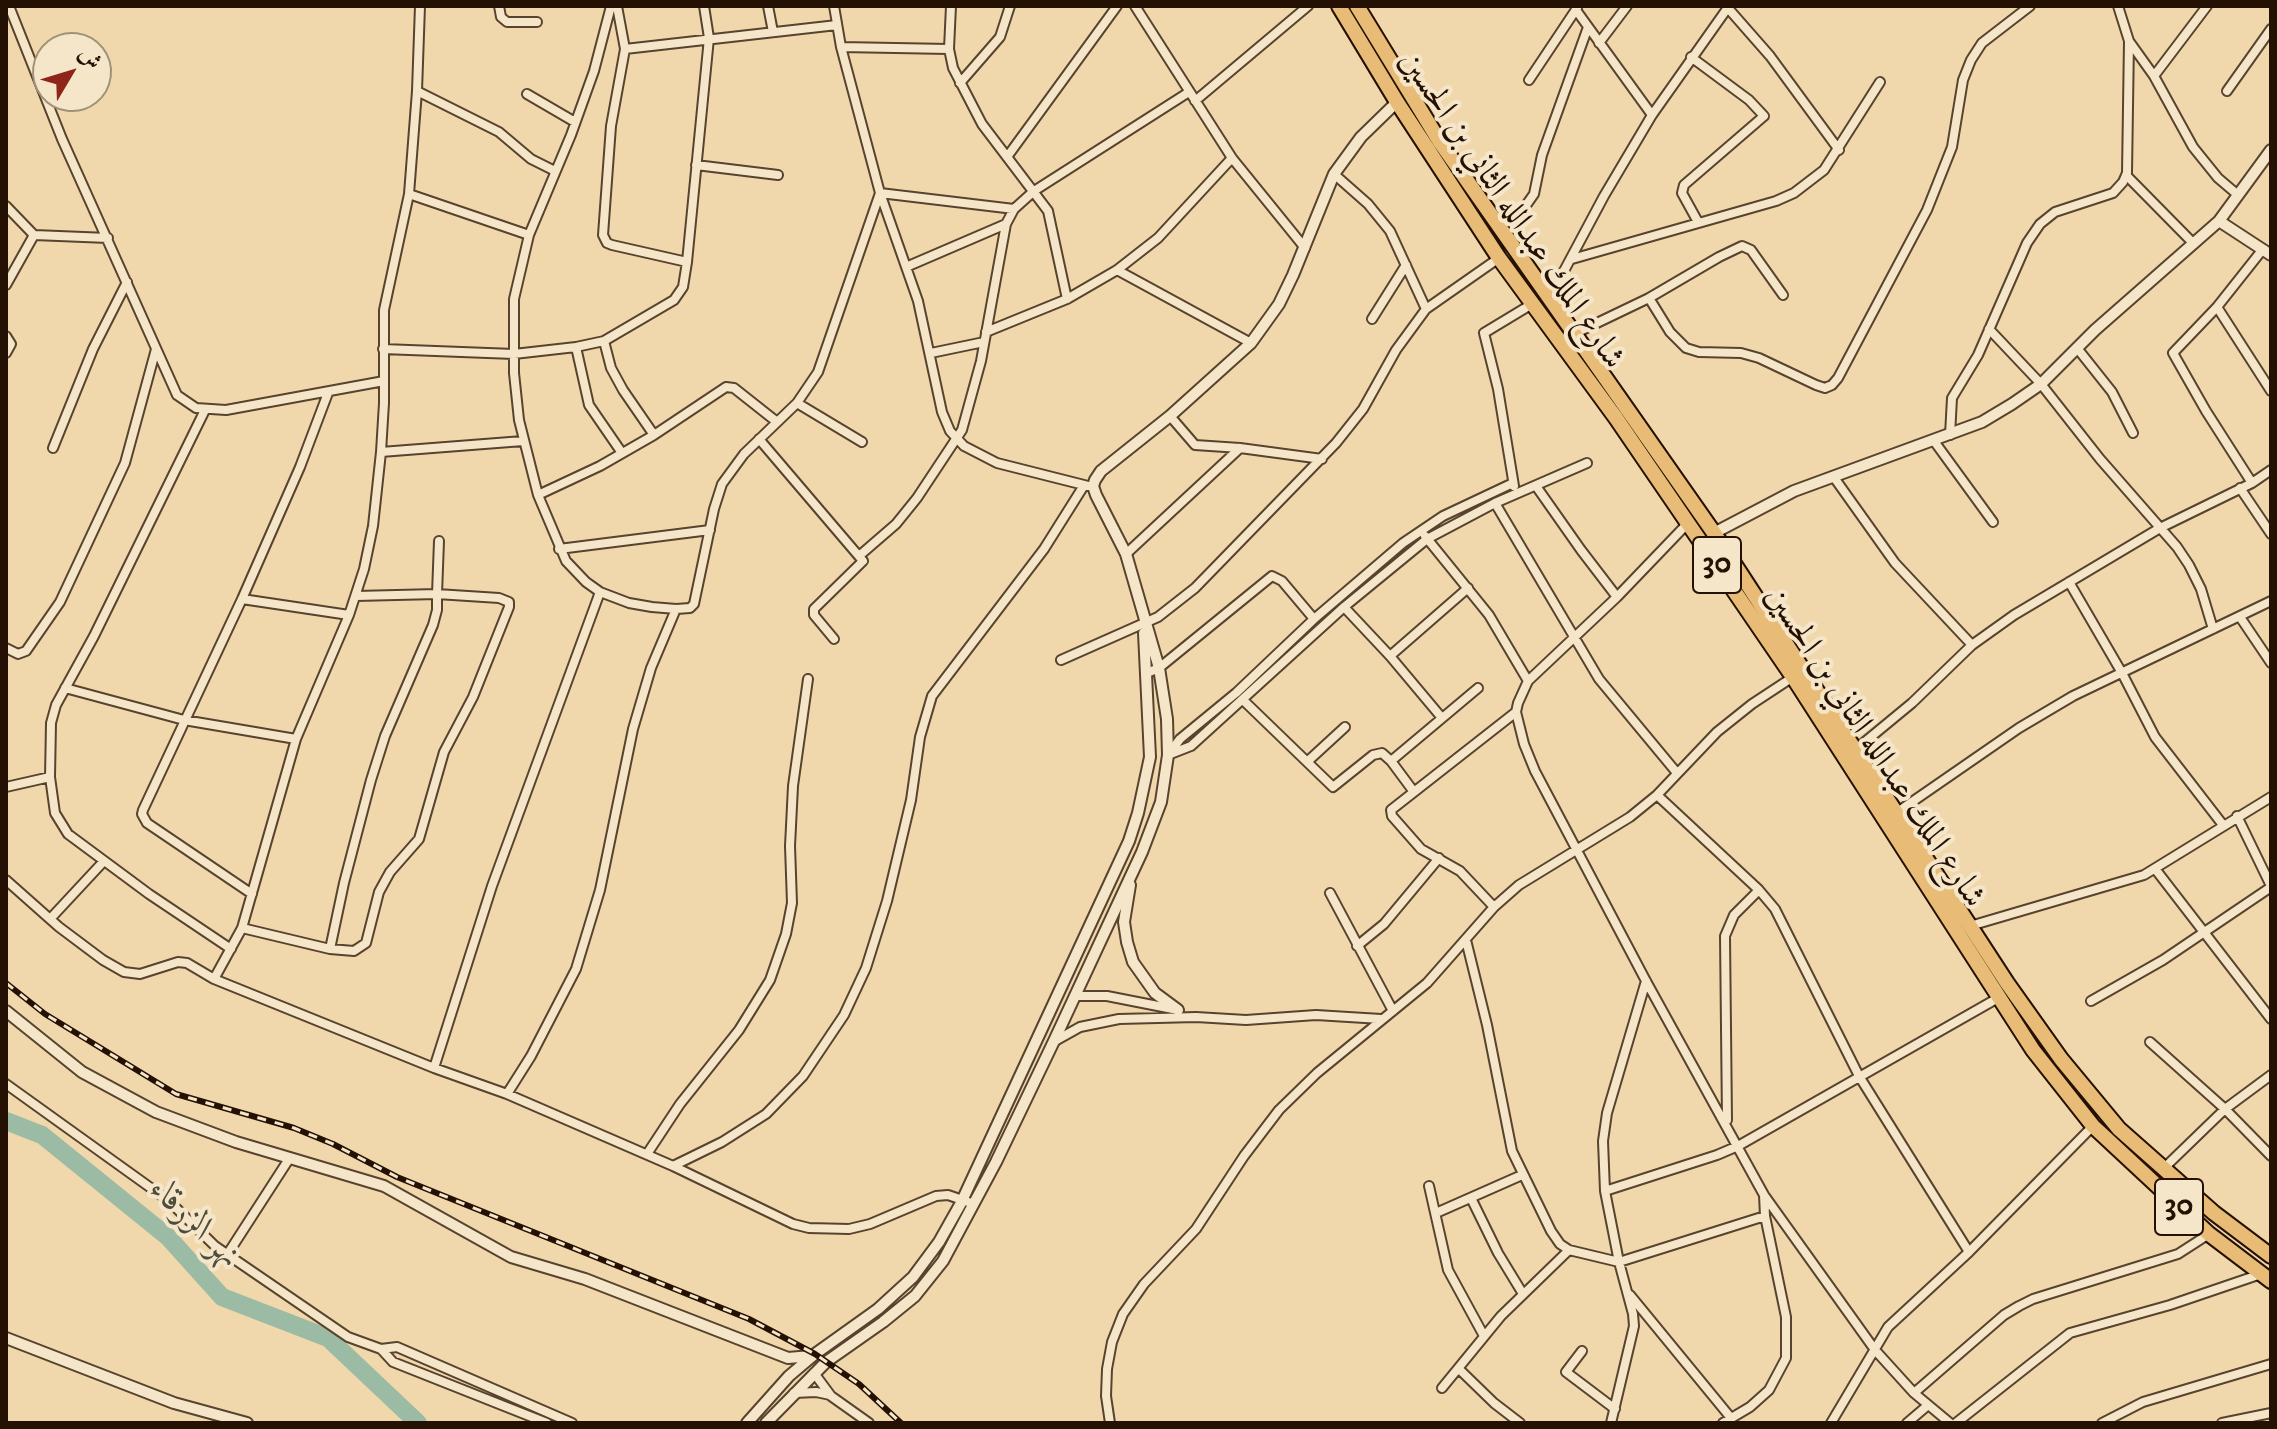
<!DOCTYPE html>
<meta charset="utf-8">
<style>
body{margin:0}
#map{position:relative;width:2277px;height:1429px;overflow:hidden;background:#f0d8ac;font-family:"IM FELL DW Pica",Amiri,serif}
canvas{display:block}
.frame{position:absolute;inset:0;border:8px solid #251104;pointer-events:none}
.north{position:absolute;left:32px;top:32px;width:80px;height:80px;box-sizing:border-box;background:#f5e6c9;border:2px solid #a2917a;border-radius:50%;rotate:52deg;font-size:22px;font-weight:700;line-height:32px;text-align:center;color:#251104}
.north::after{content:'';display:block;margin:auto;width:28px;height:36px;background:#8f2418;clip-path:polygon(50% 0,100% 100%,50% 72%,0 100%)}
</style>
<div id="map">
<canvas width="2277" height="1429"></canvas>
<div class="frame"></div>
<div class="north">ش</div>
</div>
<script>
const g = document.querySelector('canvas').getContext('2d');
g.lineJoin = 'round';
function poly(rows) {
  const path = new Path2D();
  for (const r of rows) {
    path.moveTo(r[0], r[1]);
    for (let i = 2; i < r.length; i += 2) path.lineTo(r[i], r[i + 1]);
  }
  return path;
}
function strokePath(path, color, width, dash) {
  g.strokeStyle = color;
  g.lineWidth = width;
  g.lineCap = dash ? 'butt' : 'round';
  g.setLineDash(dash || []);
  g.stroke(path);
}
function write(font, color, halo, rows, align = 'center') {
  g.font = font + ' "IM FELL DW Pica",Amiri,serif';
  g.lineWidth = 8;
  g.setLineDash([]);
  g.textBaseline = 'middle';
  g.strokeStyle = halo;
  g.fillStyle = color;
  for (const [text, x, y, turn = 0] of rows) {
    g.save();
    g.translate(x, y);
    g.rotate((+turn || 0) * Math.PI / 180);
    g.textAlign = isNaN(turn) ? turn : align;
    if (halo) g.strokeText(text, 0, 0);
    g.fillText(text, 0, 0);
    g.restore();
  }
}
const river = poly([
 [6,1121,42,1135,168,1237,222,1297,328,1338,418,1423]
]);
const minor = poly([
 [9,6,62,139,177,395,196,408,226,410,384,381],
 [499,6,501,17,507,22,537,22],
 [617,6,625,49,611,126,603,235,607,243,612,245,687,262],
 [768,6,773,32],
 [834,6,841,47,880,193,918,301,942,412,950,431,964,446,997,463,1088,486],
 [951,6,949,49,953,68,982,124,1048,211,1067,299],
 [1135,6,1232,158,1305,248],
 [1727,7,1770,56,1839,150],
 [1576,10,1652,115],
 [2129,41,2154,76,2193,147,2218,178,2238,195],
 [1599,43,1627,6],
 [841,47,949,49],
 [625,49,837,25],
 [1691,57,1749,100,1764,116,1684,185,1682,193,1698,222],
 [2154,76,2207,6],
 [1529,80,1577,8],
 [960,83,1000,37,1010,6],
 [417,91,499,132,531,159,555,171],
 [2227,91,2271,29],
 [527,94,575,122],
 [1195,101,1308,6],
 [1007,157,1117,6],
 [696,165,778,175],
 [1334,174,1368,204,1390,231,1426,309],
 [2126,175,2194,244],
 [409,194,529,235],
 [6,206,34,235],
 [1498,227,1522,211,1534,194,1542,155,1588,27],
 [1572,259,1776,201,1794,193,1824,170,1880,82],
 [906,267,1006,224],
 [1117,270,1251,343],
 [6,285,34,235,108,238],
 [1649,298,1670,332,1686,348,1699,352,1741,353,1759,358,1816,385,1825,388,1832,385,1838,378,1927,210,1952,147,1963,80,1971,60,1982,43,2030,6],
 [1549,299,1604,196,1652,115,1729,6],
 [2217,307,2271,391],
 [1372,319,1406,265],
 [1989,329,2041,384,2100,459,2177,547,2189,565,2201,589,2213,629],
 [986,332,1067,299,1117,270,1158,238,1232,158],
 [1574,334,1649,298,1719,257,1742,246,1751,250,1783,295],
 [6,336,11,344,6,353],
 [604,341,611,368,623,390,654,435],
 [576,347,589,405,622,453],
 [2077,348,2112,392,2133,433],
 [383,349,514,354,576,347,604,341,674,300,683,287,687,262,709,38,704,6],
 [931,353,984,342],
 [797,403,862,442],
 [205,410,94,636,56,705,51,723,50,777,55,813,68,834,149,894,231,949],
 [1170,416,1195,445,1240,448,1322,459],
 [1950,435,1952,398,1978,355,2027,243,2040,224,2055,212,2113,193,2123,182,2127,173,2129,41,2118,6],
 [759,439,863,561,814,609,814,615,834,639],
 [1934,441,1993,522],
 [53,448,93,349,127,282],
 [381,452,523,441],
 [1833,476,1895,563,1972,645],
 [2252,483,2206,411,2173,353,2217,307,2263,249],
 [1514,486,1498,389,1484,333,1532,304],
 [1536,486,1581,550,1617,597],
 [2240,488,2271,534],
 [538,495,519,420,514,373,514,299,529,235,571,135,594,71,611,6],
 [1495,503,1599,679,1677,773],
 [1688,523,1617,597,1528,681,1518,703,1516,712,1524,744,1535,771,1646,981,1764,1195,1875,1350,1914,1393,1950,1423],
 [1425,536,1489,615,1528,681],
 [559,549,710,530],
 [1126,554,1240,448],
 [859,556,896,524,917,498,962,430,981,361,1006,224,1014,209,1034,191,1189,92],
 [2069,582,2122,673,2155,737,2223,825],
 [600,592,586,582,566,561,538,495,600,466,654,435,726,387,734,388,777,422],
 [242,599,349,615],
 [1344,607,1390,656,1442,718],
 [2240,617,2271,663],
 [6,648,18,654,26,651,60,602,125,463,156,349],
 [1390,656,1468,588],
 [1061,660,1158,617,1195,588,1336,443,1363,409,1396,350,1426,309,1499,258],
 [1147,673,1159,668,1272,576,1282,581,1314,619],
 [65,688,184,720,296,739],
 [1243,700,1333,787,1373,755,1382,753,1391,761,1478,688],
 [1855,750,1912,703,1972,645,2014,615,2160,528,2252,483,2271,470],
 [1168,755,1191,746,1344,607,1427,539,1495,503,1587,463],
 [1168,755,1180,739,1236,693,1314,619,1403,543,1443,516,1513,483],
 [1308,761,1345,727],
 [1391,761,1414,792],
 [6,787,50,777],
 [1657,795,1759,890,1775,909,1859,1076,1969,1252],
 [1896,813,2019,728,2073,696,2271,601],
 [2237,816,2271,886],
 [2156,870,2271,1019],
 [6,880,59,927,103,960,124,972,140,974,178,962,187,963,214,979,434,1068],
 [1330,893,1393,1011],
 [252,894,147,823,142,814,143,810,242,599,300,467,328,393],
 [1494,907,1460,871,1421,849,1392,816,1391,810,1516,712],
 [50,919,104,861],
 [1970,926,2144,875,2271,797],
 [242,928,330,949,354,951,366,943,379,892,390,872,419,839,444,752,473,697,509,607,509,602,499,598,437,594,439,541],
 [1466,940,1487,1025,1512,1151,1551,1231,1560,1244,1569,1250,1619,1262,1765,1216],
 [1357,946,1384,924,1439,858],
 [330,949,344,883,371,780,385,736,433,625,437,610,437,594,356,596],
 [214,979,242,928,296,739,349,615,364,569,373,526,381,452,384,403,384,310,409,194,417,91,420,6],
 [1075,996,1107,996,1173,1009],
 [2091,1001,2163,960,2271,887],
 [1055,1041,1080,1027,1119,1019,1196,1017,1246,1020,1316,1015,1381,1019],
 [2150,1042,2225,1109,2271,1156],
 [6,1084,169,1201,215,1246,348,1337,381,1349,393,1362,547,1423],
 [507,1094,531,1056,576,969,600,890,633,729,651,668,676,609],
 [1727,1120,1725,936,1734,915,1759,890],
 [647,1154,680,1104,739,1030,770,980,786,934,792,903,790,846,793,786,808,679],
 [673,1166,722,1142,766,1114,803,1076,844,1015,866,968,887,901,911,800,920,737,932,696,1044,549,1083,487],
 [2163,1169,2225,1109,2271,1075],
 [1429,1186,1448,1270,1484,1336],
 [1605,1191,1717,1155,1738,1146,1998,998],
 [1471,1198,1498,1253,1523,1294],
 [974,1204,948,1195,936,1196,870,1224,849,1229,809,1228,793,1224,673,1166,507,1094,434,1068,492,886,600,592,629,603,652,607,676,609,690,608,694,604,714,509,722,484,744,454,797,403,818,372,880,193,1014,209],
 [1436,1213,1522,1175],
 [227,1255,289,1159],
 [1630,1295,1731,1418],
 [381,1349,397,1347,572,1423],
 [1582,1351,1566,1372,1615,1409],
 [1459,1369,1494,1403,1520,1423],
 [814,1373,831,1396,869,1423],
 [1442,1388,1501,1316,1569,1250],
 [794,1393,816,1392,830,1395],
 [1914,1393,2004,1315,2019,1306,2033,1299,2178,1254,2209,1234],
 [1110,1423,1106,1396,1107,1369,1112,1342,1123,1314,1144,1284,1196,1229,1244,1156,1279,1110,1317,1073,1427,983,1494,907,1519,885,1630,817,1657,795,1717,732,1752,704,1793,677],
 [1611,1423,1634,1326,1633,1314,1619,1262,1605,1191,1603,1141,1607,1113,1646,981],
 [1723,1423,1750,1407,1769,1390,1786,1358,1786,1317,1765,1216,1764,1195],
 [1831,1423,1888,1327,1969,1252,2093,1126],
 [1907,1423,1927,1406],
 [1956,1423,2070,1333,2170,1305,2261,1274],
 [2102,1423,2143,1402,2271,1364],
 [2222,1423,2271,1413]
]);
const tertiary = poly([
 [2219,221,2271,255],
 [1714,533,1794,491,1982,422,2012,404,2041,384,2095,330,2219,221,2271,150],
 [1130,885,1124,922,1127,942,1133,962,1155,993,1178,1010],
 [6,1011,82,1072,156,1112,236,1142,384,1186,511,1257,585,1279,788,1358,811,1356],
 [6,1338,174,1403,247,1423],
 [747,1423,789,1376,815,1354,878,1309,913,1277,939,1242,961,1203,1129,841,1138,813,1150,757,1144,633],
 [766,1423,826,1362,883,1322,915,1296,943,1261,996,1162,1054,1041,1142,852,1161,802,1168,755,1167,719,1159,668,1126,554,1096,495,1093,486,1095,480,1101,471,1170,416,1251,343,1279,304,1293,275,1334,174,1361,137,1397,102]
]);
const primary = poly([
 [1339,6,1397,102,1499,258,1616,418,1793,677,2033,1050,2093,1126,2209,1234,2271,1281],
 [1357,6,1440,142,1714,533,2007,983,2061,1059,2119,1129,2214,1213,2271,1256]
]);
const rail = poly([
 [6,983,45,1014,176,1094,294,1128,333,1144,397,1177,749,1319,815,1354,859,1384,901,1423]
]);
const shields = [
 [1717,565,48],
 [2179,1207,48]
];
const shieldNames = [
 ["30",1717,565],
 ["30",2179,1207]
];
const streetNames = [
 ["شارع الملك عبدالله الثاني بن الحسين",1510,211,56],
 ["شارع الملك عبدالله الثاني بن الحسين",1873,748,57]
];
const waterNames = [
 ["نهر الزرقاء",194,1225,44]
];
strokePath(river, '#9bbba4', 18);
strokePath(minor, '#58432e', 12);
strokePath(tertiary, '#58432e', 14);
strokePath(primary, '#251104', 18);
strokePath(minor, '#f5e6c9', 8);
strokePath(tertiary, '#f5e6c9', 10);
strokePath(primary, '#e8bc76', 14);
strokePath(rail, '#251104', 6);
strokePath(rail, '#f5e6c9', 3, [9]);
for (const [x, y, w] of shields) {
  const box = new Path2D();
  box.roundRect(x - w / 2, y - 28, w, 56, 6);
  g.fillStyle = '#f5e6c9';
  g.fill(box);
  strokePath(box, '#251104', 2);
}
write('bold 32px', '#251104', null, shieldNames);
write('34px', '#251104', '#f5e6c9', streetNames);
write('italic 36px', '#4e4c3c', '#f5e6c9', waterNames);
</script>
